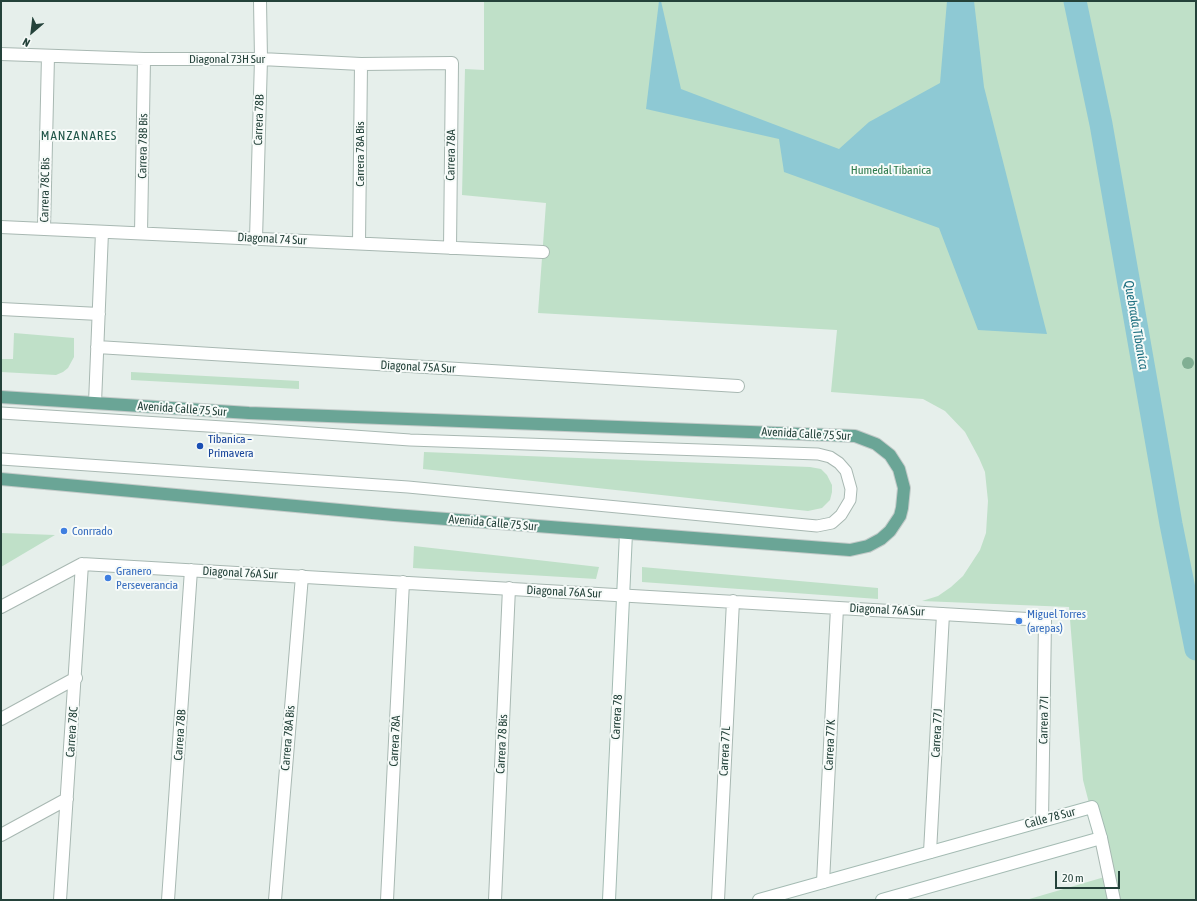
<!DOCTYPE html>
<meta charset="utf-8">
<style>
body{margin:0}
#map{position:relative;width:1197px;height:901px;overflow:hidden;background:#e6efeb;font-family:"Asap Condensed",sans-serif}
canvas{display:block}
.frame{position:absolute;inset:0;border:2px solid #24423a;pointer-events:none}
.north{position:absolute;left:12px;top:12px;width:40px;height:40px;-webkit-text-stroke:3px #f7fbf9;paint-order:stroke;rotate:208deg;font-size:11px;font-weight:700;line-height:16px;text-align:center;color:#24423a}
.north::after{content:'';display:block;margin:auto;width:14px;height:18px;background:#24423a;clip-path:polygon(50% 0,100% 100%,50% 72%,0 100%)}
.scale{position:absolute;left:1055px;top:871px;width:65px;height:18px;box-sizing:border-box;border:2px solid #24423a;border-top:0;padding-left:5px;font-size:12px;line-height:14px;white-space:nowrap;color:#24423a;-webkit-text-stroke:3px #f7fbf9;paint-order:stroke}
</style>
<div id="map">
<canvas width="1197" height="901"></canvas>
<div class="frame"></div>
<div class="north">N</div>
<div class="scale">20 m</div>
</div>
<script>
const g = document.querySelector('canvas').getContext('2d');
g.lineJoin = 'round';
function fillPath(path, color) {
  g.fillStyle = color;
  g.fill(path, 'evenodd');
}
function poly(rows) {
  const path = new Path2D();
  for (const r of rows) {
    path.moveTo(r[0], r[1]);
    for (let i = 2; i < r.length; i += 2) path.lineTo(r[i], r[i + 1]);
  }
  return path;
}
function strokePath(path, color, width, dash) {
  g.strokeStyle = color;
  g.lineWidth = width;
  g.lineCap = dash ? 'butt' : 'round';
  g.setLineDash(dash || []);
  g.stroke(path);
}
function write(font, color, halo, rows, align = 'center') {
  g.font = font + ' "Asap Condensed",sans-serif';
  g.lineWidth = 4;
  g.setLineDash([]);
  g.textBaseline = 'middle';
  g.strokeStyle = halo;
  g.fillStyle = color;
  for (const [text, x, y, turn = 0] of rows) {
    g.save();
    g.translate(x, y);
    g.rotate((+turn || 0) * Math.PI / 180);
    g.textAlign = isNaN(turn) ? turn : align;
    if (halo) g.strokeText(text, 0, 0);
    g.fillText(text, 0, 0);
    g.restore();
  }
}
const green = poly([
 [484,1,1196,1,1196,900,1026,900,1108,876,1083,780,1069,607,922,601,938,596,951,587,963,576,980,550,986,533,988,501,985,472,979,458,965,432,945,411,923,399,831,392,837,330,538,313,546,203,462,195,465,69,484,70],
 [14,333,74,338,74,357,68,368,63,372,56,375,1,372,1,359,13,359],
 [131,372,299,381,299,389,131,380],
 [424,452,810,467,821,469,827,475,832,485,832,492,830,500,822,508,808,511,423,469],
 [1,533,55,535,1,567],
 [414,546,599,567,596,579,413,568],
 [642,567,878,588,878,599,642,582]
]);
const water = poly([
 [659,1,661,1,681,89,839,149,869,122,940,83,947,1,974,1,984,87,1047,334,978,330,939,228,784,172,779,139,646,109]
]);
const canal = poly([
 [1075,1,1101,124,1171,524,1196,649]
]);
const lane = poly([
 [1,413,255,429,410,440,818,454,830,457,839,463,846,471,851,489,850,500,841,515,832,523,817,526,408,487,1,459]
]);
const street = poly([
 [1,54,144,59,261,59,361,64,452,63,450,248],
 [1,227,543,252],
 [44,229,48,56],
 [141,233,144,59],
 [256,239,261,59,260,1],
 [359,243,361,64],
 [1,309,99,314],
 [97,347,738,386],
 [95,403,102,232],
 [82,564,1045,620,1042,820],
 [1,607,82,564],
 [1,719,76,678],
 [1,835,67,799],
 [1101,838,1114,900],
 [930,852,943,614],
 [823,882,837,608],
 [60,900,82,564],
 [168,900,191,570],
 [275,900,302,576],
 [387,900,403,582],
 [495,900,509,588],
 [718,900,733,601]
]);
const secondary = poly([
 [609,900,626,533],
 [759,900,1092,807,1101,838,882,900]
]);
const primary = poly([
 [1,397,249,413,855,436,876,444,890,455,899,469,904,488,902,508,900,516,890,531,881,539,868,546,850,550,394,515,1,479]
]);
const trees = [
 [1188,363]
];
const markers = [
 [200,446,4,"#1a4fb4"],
 [64,531,4,"#3f7fe0"],
 [108,578,4,"#3f7fe0"],
 [1019,621,4,"#3f7fe0"]
];
const streetNames = [
 ["Diagonal 73H Sur",227,59],
 ["Carrera 78B",259,120,-88],
 ["Carrera 78B Bis",143,146,-89],
 ["Carrera 78A Bis",360,154,-90],
 ["Carrera 78A",451,155,-89],
 ["Carrera 78C Bis",45,190,-89],
 ["Diagonal 74 Sur",272,239,3],
 ["Diagonal 75A Sur",418,367,3],
 ["Avenida Calle 75 Sur",182,409,4],
 ["Avenida Calle 75 Sur",806,434,3],
 ["Avenida Calle 75 Sur",493,523,5],
 ["Diagonal 76A Sur",240,573,3],
 ["Diagonal 76A Sur",564,592,3],
 ["Diagonal 76A Sur",887,610,3],
 ["Carrera 78",617,717,-87],
 ["Carrera 77I",1044,720,-89],
 ["Carrera 78C",72,732,-86],
 ["Carrera 77J",937,733,-87],
 ["Carrera 78B",180,735,-86],
 ["Carrera 78A Bis",288,738,-85],
 ["Carrera 78A",395,741,-87],
 ["Carrera 78 Bis",502,744,-87],
 ["Carrera 77K",830,745,-87],
 ["Carrera 77L",725,751,-87],
 ["Calle 78 Sur",1050,818,-15]
];
const parkNames = [
 ["Humedal Tibanica",891,170]
];
const transitNames = [
 ["Tibanica –",208,439],
 ["Primavera",208,453]
];
const shopNames = [
 ["Conrrado",72,531],
 ["Granero",116,571],
 ["Perseverancia",116,585],
 ["Miguel Torres",1027,614],
 ["(arepas)",1027,628]
];
const neighbourhoodNames = [
 ["MANZANARES",79,136]
];
const waterNames = [
 ["Quebrada Tibaníca",1136,325,80]
];
fillPath(green, '#bfe0c8');
fillPath(water, '#8ec9d4');
strokePath(canal, '#8ec9d4', 23);
strokePath(lane, '#a8b8b2', 13);
strokePath(street, '#a8b8b2', 14);
strokePath(secondary, '#a4bbb3', 14);
strokePath(primary, '#c2cac8', 14);
strokePath(lane, '#fff', 11);
strokePath(street, '#fff', 12);
strokePath(secondary, '#fff', 12);
strokePath(primary, '#6aa596', 12);
g.fillStyle = '#80af93';
for (const [x, y] of trees) {
  g.beginPath();
  g.arc(x, y, 6, 0, 2 * Math.PI);
  g.fill();
}
for (const [x, y, r, color] of markers) {
  const dot = new Path2D();
  dot.arc(x, y, r, 0, 2 * Math.PI);
  g.fillStyle = color;
  g.fill(dot);
  strokePath(dot, '#f7fbf9', 1.5);
}
write('12px', '#24423a', '#f7fbf9', streetNames);
write('12px', '#2d7a4b', '#f7fbf9', parkNames);
write('12px', '#164399', '#f7fbf9', transitNames, 'left');
write('12px', '#366cbe', '#f7fbf9', shopNames, 'left');
g.letterSpacing = '1px';
write('13px', '#1f5548', '#f7fbf9', neighbourhoodNames);
g.letterSpacing = '0px';
write('italic 13px', '#1c6f80', '#f7fbf9', waterNames);
</script>
